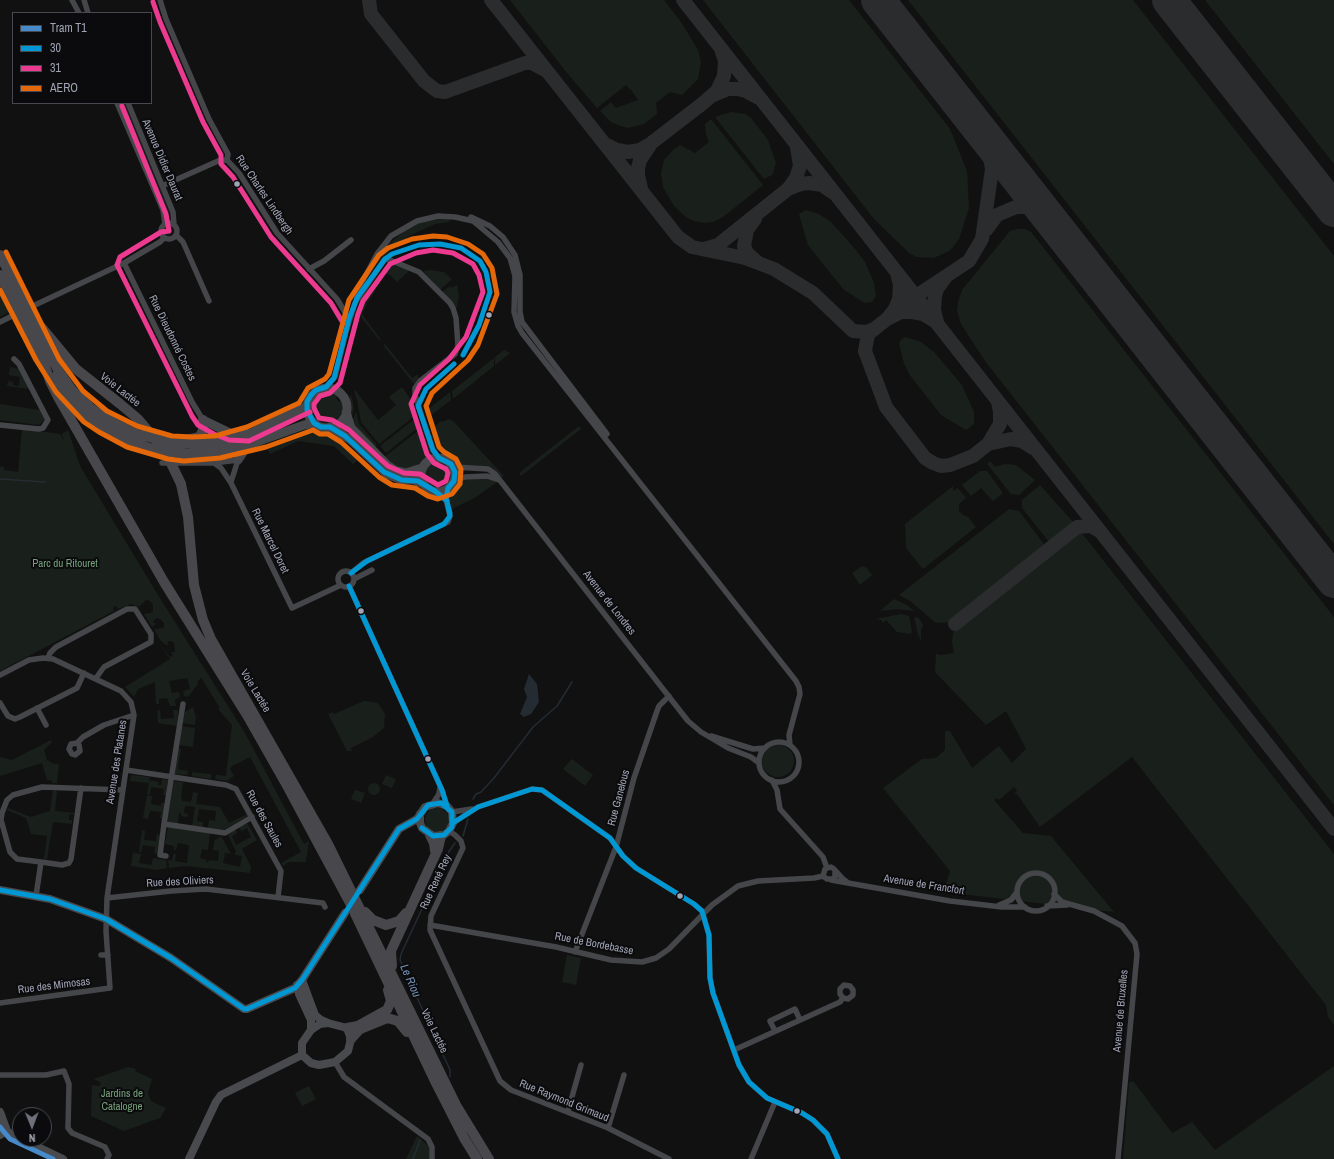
<!DOCTYPE html>
<meta charset="utf-8">
<style>
body{margin:0}
#map{position:relative;width:1334px;height:1159px;overflow:hidden;background:#111;font-family:"Archivo Narrow",sans-serif}
canvas{display:block}
.legend{position:absolute;left:12px;top:12px;width:140px;height:92px;box-sizing:border-box;background:#0b0b0d;border:1px solid #474850;margin:0;padding:5px 7px;list-style:none;font-size:12px;color:#a0a4b4}
.legend li{display:flex;align-items:center;gap:8px;height:20px}
.legend b{width:20px;border:1px solid #474850}
.north{position:absolute;left:12px;top:1107px;width:40px;height:40px;box-sizing:border-box;background:#0b0b0d;border:1px solid #474850;border-radius:50%;rotate:179deg;font-size:11px;font-weight:700;line-height:16px;text-align:center;color:#a0a4b4}
.north::after{content:'';display:block;margin:auto;width:14px;height:18px;background:#6e717b;clip-path:polygon(50% 0,100% 100%,50% 72%,0 100%)}
</style>
<div id="map">
<canvas width="1334" height="1159"></canvas>
<ul class="legend">
<li><b style="height:5px;background:#468ac9"></b>Tram T1</li>
<li><b style="height:5px;background:#0098d4"></b>30</li>
<li><b style="height:5px;background:#ec3a90"></b>31</li>
<li><b style="height:5px;background:#e46809"></b>AERO</li>
</ul>
<div class="north">N</div>
</div>
<script>
const g = document.querySelector('canvas').getContext('2d');
g.lineJoin = 'round';
function fillPath(path, color) {
  g.fillStyle = color;
  g.fill(path, 'evenodd');
}
function poly(rows) {
  const path = new Path2D();
  for (const r of rows) {
    if (r.length === 3) {
      path.moveTo(r[0] + r[2], r[1]);
      path.arc(r[0], r[1], r[2], 0, 2 * Math.PI);
      continue;
    }
    path.moveTo(r[0], r[1]);
    for (let i = 2; i < r.length; i += 2) path.lineTo(r[i], r[i + 1]);
  }
  return path;
}
function strokePath(path, color, width, dash) {
  g.strokeStyle = color;
  g.lineWidth = width;
  g.lineCap = dash ? 'butt' : 'round';
  g.setLineDash(dash || []);
  g.stroke(path);
}
function write(font, color, halo, rows, align = 'center') {
  g.font = font + ' "Archivo Narrow",sans-serif';
  g.lineWidth = 4;
  g.setLineDash([]);
  g.textBaseline = 'middle';
  g.strokeStyle = halo;
  g.fillStyle = color;
  for (const [text, x, y, turn = 0] of rows) {
    g.save();
    g.translate(x, y);
    g.rotate((+turn || 0) * Math.PI / 180);
    g.textAlign = isNaN(turn) ? turn : align;
    if (halo) g.strokeText(text, 0, 0);
    g.fillText(text, 0, 0);
    g.restore();
  }
}
const green = poly([
 [510,0,664,0,681,22,698,50,701,62,698,79,682,95,670,92,656,103,657,114,644,124,627,128,618,125,611,122,600,111,611,102,616,108,638,100,632,91,626,85,597,108,567,73],
 [703,0,849,0,950,129,967,171,969,208,959,239,953,247,949,251,934,258,917,257,909,253,874,219],
 [908,0,1133,0,1334,256,1334,544],
 [1205,0,1334,0,1334,164],
 [119,103,125,103,172,214,166,213],
 [731,112,745,114,751,118,768,140,776,163,772,175,764,179,715,117],
 [711,119,763,185,723,217,713,222,704,223,694,221,686,217,674,206,663,187,661,173,664,160,674,149,680,145,695,153,709,142,706,135,705,124],
 [806,210,819,214,831,222,856,250,865,262,874,283,876,296,872,302,865,303,844,290,808,245,799,214],
 [450,218,449,222,435,224,409,236,384,257,368,278,366,277,386,246,407,229,420,222,435,219],
 [168,231,4.5],
 [1018,229,1025,229,1031,232,1334,617,1334,805,985,361,961,324,957,311,958,302,962,290,1010,231],
 [392,264,410,270,397,282,390,275,381,272,386,266],
 [431,270,444,272,452,279,440,290,423,271],
 [381,282,367,303,360,299,377,283],
 [457,285,459,296,457,308,442,292,450,286,451,288],
 [0,294,9,312,0,317],
 [361,301,367,304,362,314,381,340,380,341,356,311],
 [905,337,921,342,934,352,962,385,974,412,974,424,969,428,966,430,941,415,909,374,904,363,899,343,901,340],
 [385,344,412,378,418,374,418,379,414,384,383,345],
 [504,350,510,353,495,365,495,357],
 [494,358,494,366,453,399,452,391],
 [10,367,19,369,30,389,7,386,8,381,13,382,13,385,19,386,20,377,9,375],
 [402,387,409,397,416,415,379,444,361,422,357,400,354,391,355,390,378,420,396,405,389,397],
 [324,392,334,394,338,396,336,398,339,402,341,401,343,405,340,417,329,424,317,421,311,410,314,398],
 [450,392,451,400,429,417,426,411],
 [351,394,354,408,351,421,349,401],
 [0,404,40,410,45,419,39,425,0,420],
 [356,411,359,424,377,445,374,448,352,423],
 [417,417,420,426,386,453,380,446],
 [449,419,453,421,504,476,501,478,488,467,483,466,458,465,450,457,437,451,431,436,432,429,441,421,442,422],
 [306,426,322,431,336,433,321,434],
 [579,426,581,429,521,476,519,473],
 [423,427,432,454,424,459,416,467,400,469,383,458],
 [22,429,60,434,64,441,62,434,68,430,80,466,158,595,245,733,304,844,309,841,306,862,289,862,283,866,281,863,301,852,250,757,232,766,230,769,234,776,227,781,215,779,216,775,226,776,232,725,218,709,220,708,202,679,201,678,197,682,198,684,188,697,184,696,183,691,190,689,187,678,169,681,172,693,179,692,180,697,175,700,176,706,170,706,167,698,159,699,159,704,156,704,155,682,138,689,134,697,125,687,170,659,159,643,170,657,173,655,171,652,175,652,174,642,168,641,167,644,169,645,166,645,160,640,154,629,164,628,164,623,160,619,156,618,153,622,156,624,152,627,144,614,151,613,153,611,153,605,150,601,146,600,139,607,131,604,118,609,116,606,113,608,114,611,0,671,0,467,4,467,4,470,18,472],
 [307,431,320,436,333,436,359,459,353,464,334,446,298,441,270,454,267,448,263,449,262,446],
 [990,461,995,467,1005,464,1016,465,1035,480,1019,495,1011,494,987,464],
 [438,475,13],
 [980,471,987,471,1003,493,993,501,981,488,971,496,962,485],
 [488,478,497,482,476,497,452,509,449,497,458,484,466,480],
 [1040,485,1073,522,1067,530,1050,543,1022,508,1022,500],
 [953,486,953,491,958,488,966,498,959,504,959,511,963,515,968,517,976,527,923,569,906,548,905,524],
 [1009,509,1019,511,1046,547,951,622,936,623,910,601,899,595],
 [1081,532,1334,854,1334,1025,1328,1017,1326,1005,1132,757,1040,827,1017,794,1014,794,1017,791,1014,787,999,800,997,798,994,800,1023,833,1051,836,1114,912,944,892,950,871,883,788,922,759,936,758,945,750,945,731,950,731,972,768,999,746,1012,763,1026,749,1006,711,986,725,935,672,936,654,941,655,954,653,952,642,953,633,956,628,1074,534],
 [862,566,867,568,872,575,860,585,852,573],
 [894,599,907,605,914,611,897,609,880,611],
 [901,614,909,616,912,632,910,634,897,632,886,620,883,623,881,620,876,619],
 [914,617,919,618,923,625,921,630,921,642,918,634],
 [364,701,378,703,385,714,384,728,373,737,351,748,352,751,347,751,328,714,333,712,334,714],
 [193,707,196,717,195,725,182,723,185,712],
 [157,710,160,711,161,719,174,718,173,710,178,710,177,726,158,723],
 [181,726,195,728,193,747,179,745],
 [51,740,52,742,44,750,45,753,47,760,54,764,59,764,57,783,52,783,52,781,47,780,42,763,0,776,0,757,12,760],
 [778,761,16],
 [178,749,181,749,178,769,188,771,187,775,174,774],
 [572,759,593,775,585,786,563,769],
 [192,772,211,774,211,779,192,776],
 [131,775,150,777,149,780,159,782,158,785,161,785,162,779,168,780,166,795,163,795,164,789,151,787,150,794,147,794,149,783,130,781],
 [386,775,396,779,392,788,382,784],
 [174,781,183,782,181,798,183,801,191,802,193,792,198,793,196,804,220,807,229,823,247,814,246,817,224,830,208,828,209,820,215,821,216,811,199,809,197,821,203,822,203,827,192,826,195,807,188,806,185,806,184,813,188,814,188,817,181,816,181,813,179,813,178,824,169,822,167,820],
 [374,789,6],
 [53,790,57,791,55,811,74,813,73,815,69,814,69,820,72,820,72,824,53,822,47,859,44,859,47,836,31,834,26,818,7,810,8,808,31,817,50,811],
 [355,790,365,793,361,803,351,799],
 [147,795,152,796,151,804,161,806,161,803,165,803,163,819,160,818,161,812,150,811,148,819,143,818],
 [437,820,12],
 [247,823,257,840,242,849,251,867,250,873,186,866,169,868,168,860,172,861,173,854,176,854,175,861,187,863,189,845,178,843,176,850,174,850,174,846,165,844,168,827,210,833,208,850,202,849,200,858,207,860,206,862,208,862,209,860,218,861,219,851,213,850,214,842,215,840,221,836,231,854,225,853,223,863,240,867,242,856,235,855,236,851,228,835,235,829,237,833,232,836,236,845,251,837,247,828,241,831,239,827],
 [142,830,145,831,144,840,156,841,157,834,161,835,158,854,154,853,155,847,143,845,141,852,139,852],
 [133,853,141,854,139,863,151,865,153,858,166,860,167,868,156,870,131,866],
 [567,955,581,958,576,985,562,982],
 [1334,1066,1334,1159,1123,1159,1129,1083,1131,1081,1134,1082,1172,1133,1192,1122,1215,1150],
 [128,1067,136,1069,135,1071,152,1079,148,1093,151,1101,166,1108,160,1118,124,1131,91,1116,92,1085,99,1086,101,1083,94,1079],
 [309,1086,316,1099,302,1106,295,1093],
 [417,1136,429,1146,429,1159,406,1159]
]);
const water = poly([
 [529,674,537,684,539,702,531,714,524,717,520,714,527,697,524,689]
]);
const stream = poly([
 [0,479,45,482],
 [473,799,476,794,481,792,494,778,533,727,557,706,572,682],
 [463,836,468,819],
 [450,1077,450,1070,400,960,401,954,448,853,455,843],
 [413,1159,420,1140]
]);
const taxiway = poly([
 [369,0,371,14,424,81,437,91,445,92,525,63,532,63,545,70],
 [491,0,678,237,692,247,745,258,774,269,813,293,853,331,867,332,874,329],
 [683,0,1334,829],
 [711,96,728,89,737,89,746,91,757,97],
 [972,119,983,137,989,152,992,169,982,239,969,261,916,296,868,334,865,351,886,407,925,458,933,463,941,466,950,465,973,456,988,444],
 [605,144,617,150,628,152,640,150,650,144,702,104,717,91,724,76,725,61,722,52],
 [641,188,638,176,638,168,640,160,650,145],
 [788,189,796,178,800,166,797,147],
 [755,219,747,230,744,246,747,253,757,262],
 [986,230,997,215,1016,207,1029,207,1048,217],
 [704,249,718,245,788,189,801,184,809,183,822,185,832,192],
 [897,273,900,285,899,299,895,309,887,319,901,312,912,312,923,314,933,320],
 [937,322,934,310,935,296,937,289,945,278],
 [998,402,1000,412,1000,424,988,444,1011,439,1022,441,1033,448],
 [955,624,1077,527,1091,526,1101,532]
]);
const runway = poly([
 [878,0,1334,581],
 [1169,0,1334,210]
]);
const street = poly([
 [72,0,79,13],
 [84,0,88,13],
 [160,0,166,19,209,119,228,154,227,160],
 [117,103,163,210,165,224],
 [128,103,173,212,174,225],
 [227,160,239,173,277,233,337,299,349,319],
 [162,186,218,161,227,160],
 [471,217,490,226,503,237,515,255,520,275,520,312,522,322,607,434],
 [169,231,8],
 [176,235,183,242,209,301],
 [124,263,192,402,203,420],
 [309,269,324,261,351,240],
 [357,298,358,290,377,254,391,236,417,221,438,216,455,217,473,221,498,242,510,258,515,276,514,312,518,326,522,333,796,681,799,687,800,694,789,735,790,745],
 [35,305,124,263,160,242,164,238],
 [0,322,12,316],
 [326,387,335,377,346,332,355,303,385,259,390,260,419,272,450,303,453,308,456,318,458,346,455,354,420,381,415,388,415,395,433,450,439,458],
 [0,425,39,429,43,428,48,420,19,364,14,359],
 [162,463,214,463,221,468,231,483,292,608,341,585],
 [214,463,238,460,231,482],
 [454,467,488,469,495,474,688,721,701,732,728,748,751,757,759,763],
 [454,481,465,477,487,476,499,480],
 [435,491,447,501],
 [346,579,8],
 [351,573,363,563,448,522,450,516,446,500,448,488],
 [354,579,372,570],
 [349,586,442,790,447,806],
 [48,658,50,653,56,647,127,609,135,609,151,634,151,642,104,667,96,678],
 [0,675,29,660,43,658,53,659,121,691,131,702,134,715,107,898,106,931,110,988,0,1003],
 [0,703,8,716,15,719,20,717,77,688,84,673],
 [183,704,164,824,225,833,252,817],
 [37,708,46,725],
 [711,736,753,749,765,748],
 [779,762,20],
 [77,743,79,745,80,751,75,755,72,754,69,749,71,744,77,743,83,737,104,725,134,715],
 [126,770,226,785,236,789,281,871,278,897],
 [772,780,777,790,780,809,823,857,827,868],
 [433,803,439,794,440,787],
 [452,812,472,809],
 [453,823,478,807,532,789,542,790,610,838,623,856,636,868,694,904,702,911,709,935,710,978,713,993,739,1065,749,1082,767,1098,802,1113,813,1120,827,1134,838,1159],
 [164,824,160,855,166,856],
 [449,831,455,835,461,841,463,848,431,916,430,930,500,1081,511,1090,608,1128,669,1159],
 [41,862,62,865,69,863,71,859,81,788],
 [835,871,835,877,832,879,827,879,823,876,825,869,831,867,834,869,843,879,848,883],
 [1036,892,19],
 [831,880,950,901,1002,907,1025,907],
 [1054,894,1062,902,1094,911,1122,926,1135,943,1137,954,1118,1159],
 [36,896,41,862,17,859,10,852,1,820,2,813,7,800,13,795,42,787,123,790],
 [107,898,171,891,206,889,323,903,325,907],
 [999,905,1011,900,1017,892],
 [1047,906,1067,905],
 [430,925,556,947,611,960,642,962,656,958,669,949,712,905,738,886,758,881,814,878,823,876],
 [575,952,616,847,634,778,657,711,659,706,669,696],
 [101,955,108,955],
 [775,1031,770,1021,795,1009,800,1020],
 [734,1050,840,1002,843,998,848,999,853,995,853,990,850,986,844,985,840,989,840,994,843,998],
 [335,1062,344,1077,428,1139,432,1147,432,1159],
 [0,1075,46,1075,64,1071,69,1084,68,1128,72,1133,105,1147,109,1155,107,1159],
 [568,1111,581,1065],
 [608,1128,624,1075],
 [751,1159,775,1102]
]);
const secondary = poly([
 [0,890,50,899,106,919,171,958,244,1009,247,1009,295,988,302,980,345,913],
 [360,890,399,829,417,819,425,807,438,803,447,806,452,812,453,823,449,831,444,835,433,836,422,828,420,823,420,814],
 [302,980,315,1015,321,1020,328,1023],
 [297,985,299,994,311,1020,311,1030],
 [328,1023,347,1028,351,1039,348,1051,335,1062,319,1065,311,1063,302,1055,302,1043,311,1030,320,1024,328,1023],
 [0,1112,7,1131,11,1134,63,1159],
 [0,1135,7,1131],
 [189,1159,216,1102,221,1095,302,1055]
]);
const primary = poly([
 [327,408,20],
 [346,412,351,428,387,465,396,471,406,473,422,468],
 [203,420,230,433,249,434,307,406],
 [330,427,351,440,387,474,402,480,414,480,424,484],
 [438,475,17],
 [238,460,248,445,304,425,314,423]
]);
const highway = poly([
 [0,255,58,370,72,390,92,409,114,423,134,433,171,443,192,444,216,443,249,434],
 [0,275,45,362],
 [42,328,76,369,119,403],
 [42,357,50,381,58,397,164,582,247,715,285,782,350,903,436,1083,464,1138,477,1159],
 [55,377,74,403,88,416,102,426,130,441,149,448,185,454,219,451,248,445],
 [186,440,200,437,203,430,203,420],
 [181,484,188,517,194,585,203,620,211,639,328,844,456,1105,489,1159],
 [430,835,434,843,435,851],
 [365,912,373,920,386,925,399,921,406,913],
 [392,966,391,951,438,849,441,836],
 [347,1028,358,1026,387,1010,391,1001,388,990],
 [351,1039,360,1029,387,1018,398,1021,407,1032]
]);
const highwayBridge = poly([
 [119,403,138,419,160,445,169,459,181,484]
]);
const bus1 = poly([
 [450,513,446,498,448,488,454,481,455,472,451,464,439,458,433,450,418,406,426,389,454,364],
 [351,573,367,561,444,524,450,516,447,501,435,491,418,481,402,480,384,472,345,436,330,427,321,427,314,423,307,410,307,402,311,395,316,390,326,387,334,378,349,319,357,298,385,259,392,254,419,245,440,244,461,248,480,261,486,272,490,292,479,325,463,355],
 [349,586,442,790,447,806],
 [453,823,478,807,532,789,542,790,610,838,623,856,636,868,694,904,702,911,709,935,710,978,713,993,739,1065,749,1082,767,1098,802,1113,813,1120,827,1134,838,1159],
 [0,890,50,899,106,919,171,958,244,1009,247,1009,295,988,302,980,399,829,417,819,428,805,441,803,452,812,452,827,444,835,433,836,422,828]
]);
const bus2 = poly([
 [153,2,160,22,203,122,221,155,221,164,233,177,271,237,331,303,343,323],
 [122,106,166,214,169,231,161,232,120,257,117,265,192,416,198,425,214,434,229,440,249,441,310,412],
 [433,250,453,253,473,264,479,275,483,292,466,337,449,359,420,385,411,404,427,454,434,463,446,469,448,473,446,481,438,485,420,474,404,473,388,466,349,430,332,420,319,418,314,408,314,404,320,396,330,393,340,383,358,314,363,301,390,264,416,253,433,250]
]);
const bus3 = poly([
 [0,290,36,360,56,392,84,422,99,432,127,447,168,459,184,461,220,458,266,447,313,430,320,434,328,434,341,442,379,477,392,485,415,488,428,496,438,499,452,494,460,484,461,469,456,459,444,452,439,447,426,406,432,393,468,360,478,345,497,294,492,268,483,254,468,244,447,237,433,236,412,239,388,248,379,255,349,300,329,374,325,379,308,388,299,403,247,427,215,436,192,437,172,436,137,426,107,411,83,391,59,359,6,252]
]);
const tram1 = poly([
 [0,1127,10,1139,53,1159]
]);
const markers = [
 [237,184,3.5,"#a0a4b4"],
 [489,315,3.5,"#a0a4b4"],
 [361,611,3.5,"#a0a4b4"],
 [428,759,3.5,"#a0a4b4"],
 [680,896,3.5,"#a0a4b4"],
 [797,1111,3.5,"#a0a4b4"]
];
const streetNames = [
 ["Avenue Didier Daurat",162,160,67],
 ["Rue Charles Lindbergh",264,195,56],
 ["Rue Dieudonné Costes",172,338,64],
 ["Voie Lactée",120,390,38],
 ["Rue Marcel Doret",270,541,64],
 ["Avenue de Londres",609,603,52],
 ["Voie Lactée",255,691,59],
 ["Avenue des Platanes",117,762,-81],
 ["Rue Ganelous",619,798,-75],
 ["Rue des Saules",264,819,61],
 ["Rue des Oliviers",180,882,-3],
 ["Rue René Rey",436,882,-65],
 ["Avenue de Francfort",924,885,9],
 ["Rue de Bordebasse",594,944,11],
 ["Rue des Mimosas",54,986,-7],
 ["Avenue de Bruxelles",1121,1011,-85],
 ["Voie Lactée",434,1031,64],
 ["Rue Raymond Grimaud",564,1101,22]
];
const parkNames = [
 ["Parc du Ritouret",65,564],
 ["Jardins de",122,1094],
 ["Catalogne",122,1107]
];
const waterNames = [
 ["Le Riou",410,981,66]
];
fillPath(green, '#19201b');
fillPath(water, '#242b33');
strokePath(stream, '#242b33', 1.5);
strokePath(taxiway, '#2b2c2e', 14);
strokePath(runway, '#2b2c2e', 34);
strokePath(street, '#45464a', 5.5);
strokePath(secondary, '#494a4e', 8);
strokePath(primary, '#47484c', 9);
strokePath(highway, '#47474c', 10);
strokePath(highwayBridge, '#47474c', 10);
strokePath(bus1, '#0098d4', 5);
strokePath(bus2, '#ec3a90', 5);
strokePath(bus3, '#e46809', 5);
strokePath(tram1, '#468ac9', 5);
for (const [x, y, r, color] of markers) {
  const dot = new Path2D();
  dot.arc(x, y, r, 0, 2 * Math.PI);
  g.fillStyle = color;
  g.fill(dot);
  strokePath(dot, '#0b0b0d', 1.5);
}
write('11px', '#a0a4b4', '#0b0b0d', streetNames);
write('11px', '#75a17b', '#0b0b0d', parkNames);
write('italic 12px', '#7390b3', '#0b0b0d', waterNames);
</script>
